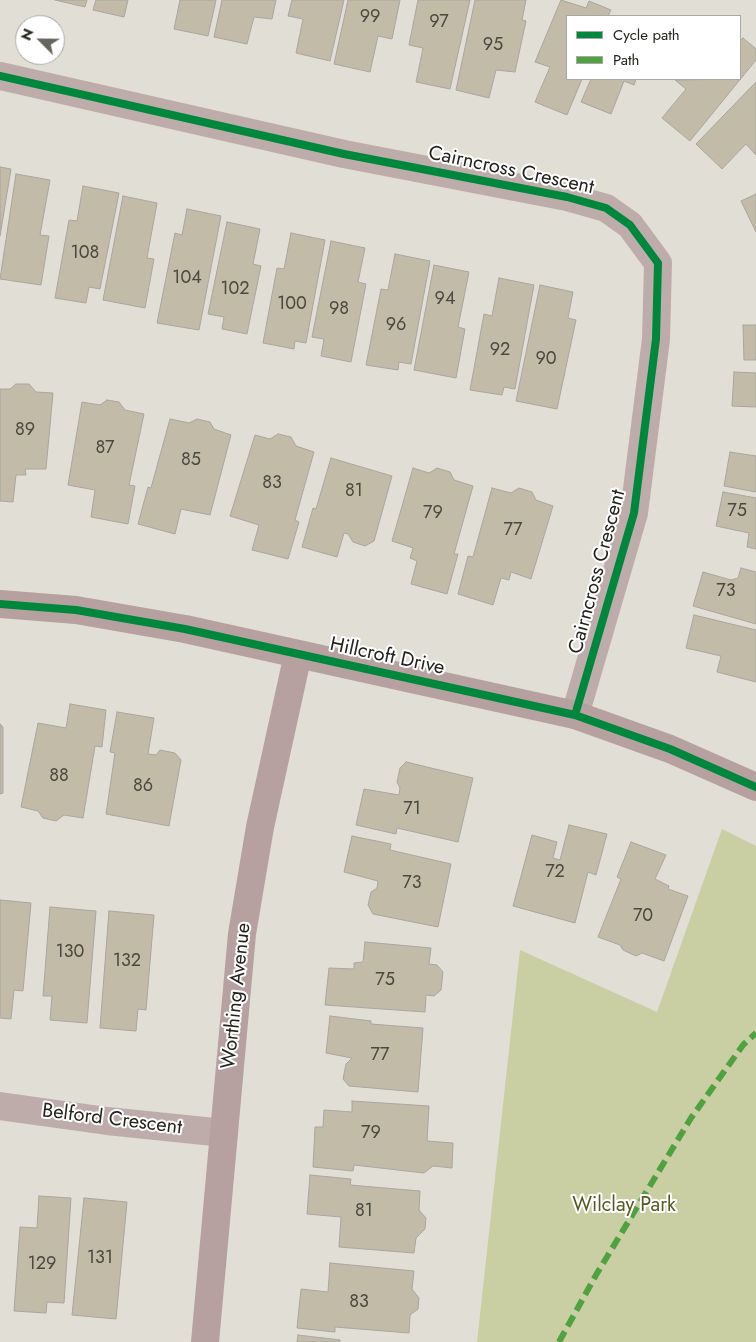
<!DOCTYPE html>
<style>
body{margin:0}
#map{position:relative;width:756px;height:1342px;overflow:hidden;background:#e1ded6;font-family:Jost,sans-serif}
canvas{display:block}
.legend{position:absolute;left:566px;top:15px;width:175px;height:65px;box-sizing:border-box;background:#fff;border:1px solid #a7a7a4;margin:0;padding:6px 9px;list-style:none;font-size:15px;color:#24221c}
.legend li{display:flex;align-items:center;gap:10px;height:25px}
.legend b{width:25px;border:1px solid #a7a7a4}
.north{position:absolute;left:15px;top:15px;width:50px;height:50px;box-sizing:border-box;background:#fff;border:1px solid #a7a7a4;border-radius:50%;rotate:293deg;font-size:14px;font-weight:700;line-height:20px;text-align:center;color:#24221c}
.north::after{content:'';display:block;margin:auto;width:18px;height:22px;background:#66645d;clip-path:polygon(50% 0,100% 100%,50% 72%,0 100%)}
</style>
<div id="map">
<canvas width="756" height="1342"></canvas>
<ul class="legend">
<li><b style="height:6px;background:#00873e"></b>Cycle path</li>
<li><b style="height:6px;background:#50a241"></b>Path</li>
</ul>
<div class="north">N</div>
</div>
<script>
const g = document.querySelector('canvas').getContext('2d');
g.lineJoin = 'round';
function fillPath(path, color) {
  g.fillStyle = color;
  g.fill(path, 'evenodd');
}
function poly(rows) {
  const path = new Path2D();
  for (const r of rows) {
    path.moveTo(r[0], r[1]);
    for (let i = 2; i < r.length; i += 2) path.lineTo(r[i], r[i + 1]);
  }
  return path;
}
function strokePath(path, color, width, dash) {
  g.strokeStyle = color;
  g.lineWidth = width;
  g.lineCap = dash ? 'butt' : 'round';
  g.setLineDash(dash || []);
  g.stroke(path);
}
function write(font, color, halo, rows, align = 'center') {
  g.font = font + ' Jost,sans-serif';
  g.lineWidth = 4;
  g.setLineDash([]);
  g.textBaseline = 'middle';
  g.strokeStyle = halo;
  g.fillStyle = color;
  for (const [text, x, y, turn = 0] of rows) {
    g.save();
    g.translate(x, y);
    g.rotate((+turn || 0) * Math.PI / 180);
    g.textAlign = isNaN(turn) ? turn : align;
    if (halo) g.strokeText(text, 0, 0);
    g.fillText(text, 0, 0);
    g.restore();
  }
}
const green = poly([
 [722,829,756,846,756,1342,477,1342,520,950,657,1012]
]);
const building = poly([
 [55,0,87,0,85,7,55,0],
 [96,0,128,0,124,17,93,10,96,0],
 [180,0,216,0,208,36,174,29,180,0],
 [222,0,276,0,272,19,254,17,247,44,214,37,222,0],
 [292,0,344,0,330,61,296,53,303,19,288,16,292,0],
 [348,0,400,0,392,39,378,36,370,72,334,64,348,0],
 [418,0,470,0,450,89,416,82,423,48,409,45,418,0],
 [475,0,526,0,522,20,526,21,515,72,496,70,489,98,456,90,475,0],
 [561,0,586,8,589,1,611,10,608,16,567,16,567,79,582,79,567,115,535,102,550,67,535,62,561,0],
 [743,38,756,49,756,60,690,141,662,118,686,89,675,80,740,79,740,41,743,38],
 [591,79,636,79,634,85,624,81,611,114,581,102,591,79],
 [756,82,756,155,746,144,722,169,696,144,756,82],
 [0,167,11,169,0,236,0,167],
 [16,174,50,180,40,235,49,236,41,285,0,279,16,174],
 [83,186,119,193,100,289,89,287,86,303,55,298,69,220,77,221,83,186],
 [756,194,756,232,741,201,756,194],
 [123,196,157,203,147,258,154,259,145,308,103,300,123,196],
 [187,209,221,216,199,330,157,323,175,233,182,235,187,209],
 [227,222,260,229,253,264,261,266,247,334,222,329,224,317,208,314,227,222],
 [291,233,325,240,306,343,295,341,294,349,263,343,277,268,284,269,291,233],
 [331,241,365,248,358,282,366,284,351,362,321,356,324,339,312,337,331,241],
 [395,254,430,261,411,364,399,362,398,370,366,365,381,289,388,290,395,254],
 [434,265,469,272,458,327,465,329,456,378,414,370,434,265],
 [499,278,534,285,515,389,504,387,502,395,470,390,484,314,492,316,499,278],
 [540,285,573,292,568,318,576,320,557,409,516,401,540,285],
 [743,325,756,325,756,360,744,360,743,325],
 [734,372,756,373,756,407,732,406,734,372],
 [16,384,29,384,36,392,53,393,46,469,25,469,26,475,16,475,13,502,0,501,0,389,10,389,16,384],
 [107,400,119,402,125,410,144,414,129,485,135,486,128,524,91,517,95,490,68,485,82,402,100,405,107,400],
 [170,419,189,423,197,419,210,422,214,429,231,435,210,515,181,509,175,534,138,524,148,487,151,488,170,419],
 [278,434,291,437,296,446,314,452,295,520,299,522,288,559,252,550,259,525,230,516,255,435,270,439,278,434],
 [730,452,756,456,756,492,724,486,730,452],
 [331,458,392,476,374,541,365,546,353,542,348,534,344,533,337,557,302,547,313,508,316,509,331,458],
 [413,468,429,473,437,468,450,472,454,480,473,486,454,554,458,554,447,594,411,584,417,561,410,558,413,548,392,541,413,468],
 [492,488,511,493,519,488,532,492,536,500,553,506,531,579,511,572,509,580,501,578,493,605,458,594,468,556,473,557,492,488],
 [723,492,756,498,756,549,747,547,749,533,716,526,723,492],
 [741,568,756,572,756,624,693,606,703,572,731,580,738,578,741,568],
 [694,615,756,630,756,682,717,672,721,656,686,648,694,615],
 [70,704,106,710,102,747,95,746,83,818,64,815,56,821,43,818,38,811,21,807,38,723,66,728,70,704],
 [117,712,154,718,148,754,156,755,160,750,175,753,181,760,169,826,106,814,115,753,110,752,117,712],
 [0,724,3,727,3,793,0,794,0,724],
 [406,762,473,778,458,842,397,828,396,834,356,825,364,789,399,795,400,788,397,782,400,768,406,762],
 [569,825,607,834,596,875,588,872,575,923,513,906,532,835,557,842,553,858,560,860,569,825],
 [352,836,391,844,390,850,451,864,438,927,373,914,368,905,371,892,377,888,378,881,344,872,352,836],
 [631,842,666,855,655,879,669,886,668,889,688,896,664,961,642,953,636,956,623,950,620,945,598,937,621,879,617,877,631,842],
 [0,900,31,903,23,991,14,990,11,1019,0,1018,0,900],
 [50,907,96,911,87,1023,50,1020,52,996,43,996,50,907],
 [109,911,154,915,146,1010,138,1009,136,1031,100,1028,109,911],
 [365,942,431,948,429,964,437,965,443,972,441,990,434,996,426,995,425,1012,325,1005,329,968,354,969,354,963,363,962,365,942],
 [330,1016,371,1021,371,1024,423,1028,418,1092,349,1086,343,1079,346,1064,352,1058,326,1053,330,1016],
 [352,1101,429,1106,427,1141,453,1143,452,1168,433,1166,424,1173,354,1165,353,1171,313,1167,315,1127,323,1127,324,1110,352,1112,352,1101],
 [310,1175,351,1179,350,1185,420,1191,419,1210,426,1218,425,1229,416,1238,414,1253,339,1247,341,1217,307,1214,310,1175],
 [39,1196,71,1198,64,1303,47,1302,46,1313,14,1311,20,1227,37,1228,39,1196],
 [84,1198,127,1202,116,1319,72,1315,84,1198],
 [330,1263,414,1271,412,1289,419,1298,418,1309,410,1315,409,1333,335,1327,335,1332,297,1328,301,1289,328,1292,330,1263],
 [298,1335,340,1340,340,1342,297,1342,298,1335]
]);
const street = poly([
 [0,76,344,154,567,197,606,208,630,225,658,263,656,339,634,513,575,715],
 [0,1106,107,1121,224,1133]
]);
const secondary = poly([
 [0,604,76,610,185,629,575,715,670,749,756,787],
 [205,1342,242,934,260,827,298,654]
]);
const quiet = poly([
 [559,1342,596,1275,691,1118,743,1045,756,1033]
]);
const cycleway = poly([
 [0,76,344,154,567,197,606,208,630,225,658,263,656,339,634,513,575,715],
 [0,604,76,610,185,629,575,715,670,749,756,787]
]);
const numberNames = [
 ["99",370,18],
 ["97",439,23],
 ["95",493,46],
 ["108",85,254],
 ["104",187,279],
 ["102",235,290],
 ["94",445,300],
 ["100",292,305],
 ["98",339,310],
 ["96",396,326],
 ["92",500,351],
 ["90",546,360],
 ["89",25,431],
 ["87",105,449],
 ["85",191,461],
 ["83",272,484],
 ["81",354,492],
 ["75",737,512],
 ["79",433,514],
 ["77",513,531],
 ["73",726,592],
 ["88",59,777],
 ["86",143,787],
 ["71",412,810],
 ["72",555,873],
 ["73",412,884],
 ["70",643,917],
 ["130",70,953],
 ["132",127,962],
 ["75",385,981],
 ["77",380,1056],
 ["79",371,1134],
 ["81",364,1212],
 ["131",100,1259],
 ["129",42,1265],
 ["83",359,1303]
];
const streetNames = [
 ["Cairncross Crescent",511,171,12],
 ["Cairncross Crescent",598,572,-75],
 ["Hillcroft Drive",387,657,12],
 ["Worthing Avenue",237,996,-84],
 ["Belford Crescent",112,1120,7]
];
const parkNames = [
 ["Wilclay Park",624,1206]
];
fillPath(green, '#c9cea3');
fillPath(building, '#c1bba8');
strokePath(building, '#a8a6a0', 1);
strokePath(street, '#beacab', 28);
strokePath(secondary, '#b6a1a0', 28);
strokePath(quiet, '#50a241', 6, [12, 6]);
strokePath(cycleway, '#00873e', 8);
write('18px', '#4b483f', null, numberNames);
write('20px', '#24221c', '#fff', streetNames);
write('20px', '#545a21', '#fff', parkNames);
</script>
